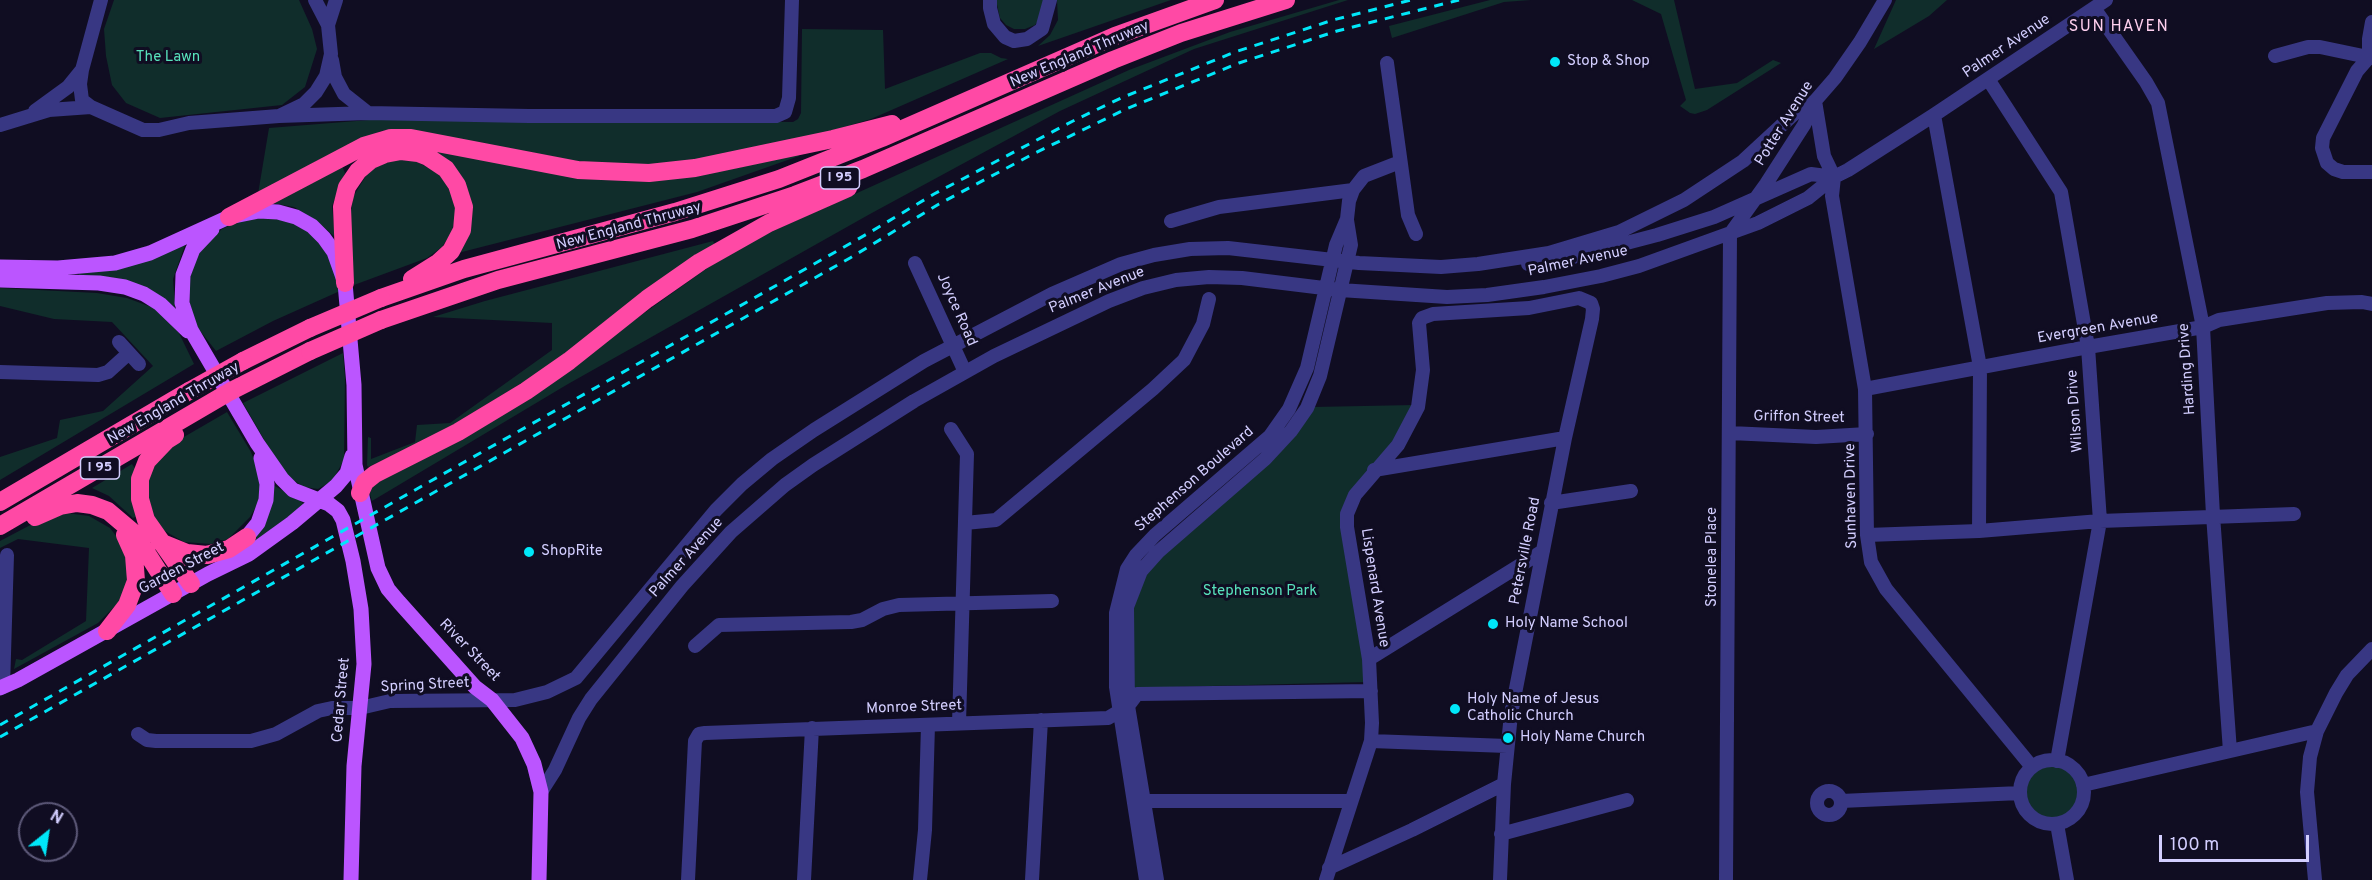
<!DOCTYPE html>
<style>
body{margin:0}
#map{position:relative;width:2372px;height:880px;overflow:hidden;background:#100d22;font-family:Overpass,sans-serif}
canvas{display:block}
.north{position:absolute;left:18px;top:802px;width:60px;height:60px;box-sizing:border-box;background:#100d22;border:2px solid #5e5a7a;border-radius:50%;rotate:30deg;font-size:16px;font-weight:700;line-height:24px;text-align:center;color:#d3ceff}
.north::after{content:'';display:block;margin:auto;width:21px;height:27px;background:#00e7f9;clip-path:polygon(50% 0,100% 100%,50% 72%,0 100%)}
.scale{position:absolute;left:2159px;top:835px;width:150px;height:27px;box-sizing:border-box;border:3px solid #d3ceff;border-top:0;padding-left:8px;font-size:18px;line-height:21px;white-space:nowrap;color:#d3ceff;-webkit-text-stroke:4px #100d22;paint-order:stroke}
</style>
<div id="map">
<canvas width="2372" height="880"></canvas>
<div class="north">N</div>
<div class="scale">100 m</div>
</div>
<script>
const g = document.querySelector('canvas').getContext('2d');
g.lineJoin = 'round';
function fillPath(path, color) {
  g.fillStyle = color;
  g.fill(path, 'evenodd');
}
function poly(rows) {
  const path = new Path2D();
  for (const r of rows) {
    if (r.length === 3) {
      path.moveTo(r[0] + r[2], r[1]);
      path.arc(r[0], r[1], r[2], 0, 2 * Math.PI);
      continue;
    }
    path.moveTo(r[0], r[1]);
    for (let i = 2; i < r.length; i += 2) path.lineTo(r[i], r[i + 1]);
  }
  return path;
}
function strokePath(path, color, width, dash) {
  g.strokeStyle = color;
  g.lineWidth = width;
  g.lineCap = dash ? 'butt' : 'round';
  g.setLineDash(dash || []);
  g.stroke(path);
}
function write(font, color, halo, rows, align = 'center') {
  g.font = font + ' Overpass,sans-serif';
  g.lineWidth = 6;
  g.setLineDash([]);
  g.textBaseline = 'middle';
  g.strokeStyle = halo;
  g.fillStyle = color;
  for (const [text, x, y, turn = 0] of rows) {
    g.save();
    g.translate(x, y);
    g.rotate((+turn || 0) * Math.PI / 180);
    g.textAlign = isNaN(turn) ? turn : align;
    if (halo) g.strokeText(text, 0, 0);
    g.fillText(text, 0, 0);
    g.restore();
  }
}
const green = poly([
 [114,0,299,0,312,29,317,49,305,87,282,105,160,118,126,103,112,85,106,56,104,29],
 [996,0,1044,0,1041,17,1035,25,1025,29,1014,29,1006,25,1000,18],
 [1057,0,1171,0,1038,46,1050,35,1058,20],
 [1339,0,1348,0,1194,49,1060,111,870,214,568,384,372,501,370,494,372,486,633,321,716,262,762,236,1129,70,1230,32],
 [1490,0,1531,0,1504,2,1392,38,1389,26],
 [1632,0,1674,0,1695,89,1737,83,1773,60,1781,63,1707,110,1695,114,1690,113,1680,106,1686,100,1661,14],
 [1896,0,1947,0,1929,16,1874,49],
 [802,29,883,30,885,89,980,53,991,53,1001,58,1008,59,871,119,807,138,714,158,657,165,603,166,405,129,381,131,324,157,258,194,269,128,369,120,420,119,793,122,798,119,801,113],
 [420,145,611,180,796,151,799,156,697,192,454,254,471,210],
 [387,159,415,161,437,172,454,192,456,213,452,232,442,247,427,258,354,285,349,226,353,197,367,174],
 [342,166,345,173,332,206,335,237,317,221,294,207,271,203],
 [269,218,288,221,308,232,330,255,340,291,273,321,216,351,197,327,190,305,189,281,194,260,204,246,222,229,244,219],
 [713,241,715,245,543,370,433,437,368,467,367,465,368,437,371,438,371,459,415,442,417,425,450,423,552,350,552,323,433,317,485,301],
 [182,244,185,245,173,279,175,307,148,288,118,278,79,276,79,272],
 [0,288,97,293,127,298,154,308,179,333,194,364,0,480,0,457,57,438,60,420,103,411,153,366,112,322,54,319,0,306],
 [343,353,345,378,344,460,332,481,318,489,304,487,284,474,243,403],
 [1414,405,1394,445,1346,504,1367,682,1130,688,1131,615,1146,574,1167,550,1313,407],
 [227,412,251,452,262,482,260,500,250,517,228,539,211,544,184,542,163,530,148,510,146,490,150,470,177,441],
 [132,464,136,470,138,516,133,518,109,496,92,488],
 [273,485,300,500,304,505,254,542],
 [67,513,89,516,110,528,122,544,128,565,126,586,119,602,98,623,14,669,16,659,22,660,86,621,89,548,18,539,0,548,0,541,38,521],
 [2052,792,28]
]);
const minor = poly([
 [101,0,82,70,80,84,82,100,91,107,143,130,159,130,189,123,279,116,304,104,316,92,326,76,331,54,328,25,315,0],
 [990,0,990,8,994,24,1005,37,1014,41,1027,39,1042,29,1050,0],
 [2094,8,2146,82,2158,103,2203,327,2213,515,2230,751],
 [328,25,336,0],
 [2372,54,2357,71,2323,138,2322,148,2327,163,2334,169,2343,172,2372,172],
 [2275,56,2308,47,2320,47,2372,58],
 [2369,58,2369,39,2372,22],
 [332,60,335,77,344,94,368,113],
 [1387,63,1408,215,1416,234],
 [1988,79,2061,192,2088,347,2100,521,2057,761],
 [1815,101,1824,156,1834,177,1832,196,1865,389,1867,535,1871,562,1886,589,2032,767],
 [35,111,68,87,81,71],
 [1934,115,1980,367,1979,531],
 [279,116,368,113,529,116,776,116,785,112,789,98,792,0],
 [0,125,49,110,91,107],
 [1171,221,1219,207,1353,190],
 [1730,234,1766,184,1804,125,1815,101,1835,78,1860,42,1885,0],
 [915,263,965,372],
 [1528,264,1550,263,1657,235,1714,217,1811,174,1834,177],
 [119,342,139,364],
 [0,372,98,375,108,372,129,353],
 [1865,389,2088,347,2203,327,2219,320,2327,303,2362,302,2372,304],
 [951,429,967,454,959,723],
 [1730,433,1816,437,1867,434],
 [1374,470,1565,438],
 [1551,503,1631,491],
 [965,523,996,520,1153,389,1184,360,1203,324,1209,299],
 [1867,535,1979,531,2100,521,2294,514],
 [695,646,719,625,851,622,862,620,883,609,899,605,1052,601],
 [1369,659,1543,551],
 [3,687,7,555],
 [138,734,147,740,156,741,251,741,276,734,318,711,332,708,360,708,390,701,515,700,547,692,576,678,716,510,742,484,772,459,814,430,924,361,1052,294,1121,264,1154,255,1190,249,1228,248,1359,263,1441,267,1478,264,1549,253,1619,232,1684,200,1743,161,1796,112,1815,101],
 [1371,741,1507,746],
 [2052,792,32],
 [2083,785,2317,731],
 [1829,803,12],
 [541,792,555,770,579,718,591,699,682,586,731,532,785,485,813,465,914,401,994,356,1109,301,1143,288,1176,280,1209,277,1242,278,1340,290,1447,297,1487,295,1544,287,1601,276,1639,266,1758,223,1808,198,1834,177,1848,170,1934,115,2106,0],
 [1137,801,1350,801],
 [1841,801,2020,793],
 [2057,824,2067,880],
 [1501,834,1627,800],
 [1329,868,1412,830,1504,784],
 [688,880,695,741,699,734,705,733,1108,718,1128,706,1137,694,1371,691],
 [804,880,812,728],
 [920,880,925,830,928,725],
 [1032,880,1041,720],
 [1146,880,1116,687,1116,613,1127,569,1136,555,1155,535,1256,448,1270,436,1289,409,1307,368,1336,245,1347,219,1349,201,1353,190,1364,176,1400,162],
 [1157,880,1128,706,1127,607,1141,571,1158,552,1265,459,1291,431,1307,408,1320,376,1351,245,1347,220],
 [1326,880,1371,741,1372,723,1369,659,1347,527,1347,514,1355,495,1398,445,1418,407,1423,370,1419,323,1422,318,1433,314,1529,308,1579,298,1591,303,1593,309,1592,319,1565,438,1511,714,1504,784,1500,880],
 [1726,880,1730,234],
 [2315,880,2307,792,2310,757,2317,731,2336,693,2347,675,2372,649]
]);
const major = poly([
 [212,229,193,249,183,275,182,303,191,330,257,443,282,479,293,490,329,504,338,511,343,520,353,561,361,609,364,664,354,766,351,880],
 [0,267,58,268,115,263,150,253,229,217,259,211,278,212,296,217,312,226,324,238,334,252,345,283,354,385,355,465,378,568,388,589,399,602,475,687,492,700,522,738,534,764,541,792,539,880],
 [0,280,99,283,125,287,144,294,160,304,188,331],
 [240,545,258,523,266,500,267,484,261,458],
 [0,688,18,680,208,574,249,554,292,523,336,486,347,473,352,456]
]);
const highway = poly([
 [229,217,364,146,391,138,411,138,578,170,649,173,695,168,833,139,892,124],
 [345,283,342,207,347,187,358,171,371,160,385,154,401,151,418,153,428,157,446,169,457,185,464,207,462,230,451,251,439,262,412,279],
 [381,298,464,269,675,212,779,179,882,138,1115,36,1215,0],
 [381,320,498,280,692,229,795,195,863,169,1113,60,1181,33,1286,0],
 [243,361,310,328],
 [231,391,310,351],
 [175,435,167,440,147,461,140,479,140,499,146,520,191,584],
 [360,493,365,482,375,474,458,432,526,391,569,361,647,299,700,262,769,223,848,188],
 [0,502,189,391],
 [35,517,60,506,77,503,92,505,108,511,134,533,173,594],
 [0,526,224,395],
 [160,542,187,553,207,555,229,549,247,537],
 [107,631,127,605,136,581,134,555,125,535]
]);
const rail = poly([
 [0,725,867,234,934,194,1073,121,1121,98,1235,52,1333,20,1411,0],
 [0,737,850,258,939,204,1033,154,1126,109,1239,63,1337,31,1459,0]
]);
const highwayBridge = poly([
 [310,328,381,298],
 [310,351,381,320],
 [189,391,243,361],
 [224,395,231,391]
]);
const markers = [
 [1555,62,6,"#00e7f9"],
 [529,552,6,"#00e7f9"],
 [1493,624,6,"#00e7f9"],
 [1455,709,6,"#00e7f9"],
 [1508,738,6,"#00e7f9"]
];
const shields = [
 [840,178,39],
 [100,468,39]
];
const shieldNames = [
 ["I 95",840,178],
 ["I 95",100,468]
];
const streetNames = [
 ["Palmer Avenue",2007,47,-34],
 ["New England Thruway",1080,55,-23],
 ["Potter Avenue",1785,124,-58],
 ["New England Thruway",629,227,-15],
 ["Palmer Avenue",1578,262,-12],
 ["Palmer Avenue",1097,291,-22],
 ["Joyce Road",956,310,66],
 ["Evergreen Avenue",2098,329,-10],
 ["Harding Drive",2188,369,-94],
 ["New England Thruway",174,404,-30],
 ["Wilson Drive",2076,411,-94],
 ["Griffon Street",1799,418,1],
 ["Stephenson Boulevard",1195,480,-41],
 ["Sunhaven Drive",1852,496,-91],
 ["Petersville Road",1526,551,-79],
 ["Stonelea Place",1713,557,-90],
 ["Palmer Avenue",687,558,-48],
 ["Garden Street",182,569,-28],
 ["Lispenard Avenue",1374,588,81],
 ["River Street",469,651,46],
 ["Spring Street",425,686,-3],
 ["Cedar Street",342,700,-85],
 ["Monroe Street",914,708,-2]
];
const parkNames = [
 ["The Lawn",168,58],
 ["Stephenson Park",1260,592]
];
const poiNames = [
 ["Stop & Shop",1567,62],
 ["ShopRite",541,552],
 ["Holy Name School",1505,624],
 ["Holy Name of Jesus",1467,700],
 ["Catholic Church",1467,717],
 ["Holy Name Church",1520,738]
];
const neighbourhoodNames = [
 ["SUN HAVEN",2119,28]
];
fillPath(green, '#102d2b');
strokePath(minor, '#383783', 14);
strokePath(major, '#b5f', 15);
strokePath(highway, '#ff49a5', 18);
strokePath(rail, '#00e7f9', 3, [9, 8]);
strokePath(highwayBridge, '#ff49a5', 18);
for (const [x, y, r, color] of markers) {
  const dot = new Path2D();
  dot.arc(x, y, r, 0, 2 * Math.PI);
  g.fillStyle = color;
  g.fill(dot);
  strokePath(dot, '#100d22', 2);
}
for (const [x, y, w] of shields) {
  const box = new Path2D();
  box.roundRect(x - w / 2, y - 11, w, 22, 4.5);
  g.fillStyle = '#100d22';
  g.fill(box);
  strokePath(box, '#d3ceff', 1.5);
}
write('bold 14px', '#d3ceff', null, shieldNames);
write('15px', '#d3ceff', '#100d22', streetNames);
write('15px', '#58e2bc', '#100d22', parkNames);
write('15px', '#d3ceff', '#100d22', poiNames, 'left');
g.letterSpacing = '1.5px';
write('16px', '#ffd0ef', '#100d22', neighbourhoodNames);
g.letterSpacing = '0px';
</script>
